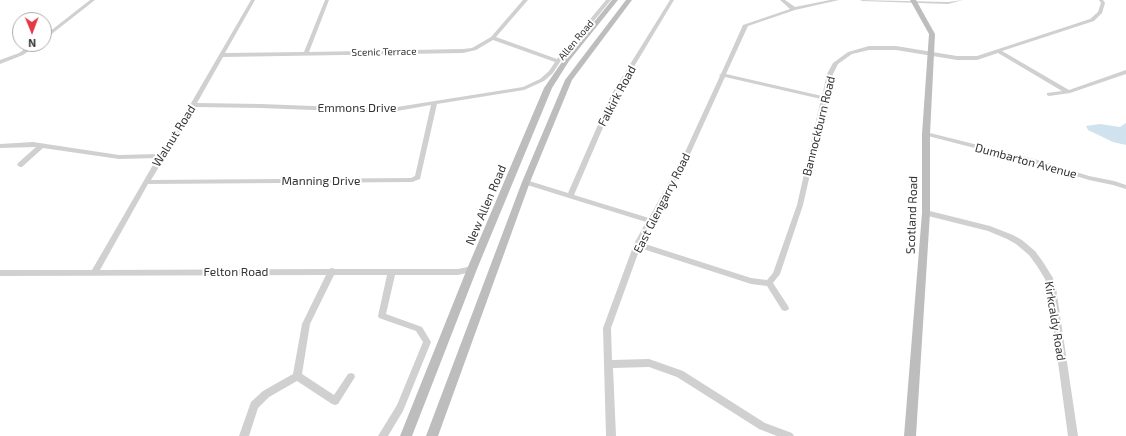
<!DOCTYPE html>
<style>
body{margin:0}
#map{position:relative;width:1126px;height:436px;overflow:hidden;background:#fff;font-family:"Exo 2",sans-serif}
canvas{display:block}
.north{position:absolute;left:12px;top:12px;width:40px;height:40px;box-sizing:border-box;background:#fff;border:1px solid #adadad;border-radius:50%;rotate:179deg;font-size:11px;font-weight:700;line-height:16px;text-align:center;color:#333}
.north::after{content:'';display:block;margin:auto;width:14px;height:18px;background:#e63946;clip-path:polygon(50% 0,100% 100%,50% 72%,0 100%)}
</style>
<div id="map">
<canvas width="1126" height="436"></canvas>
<div class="north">N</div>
</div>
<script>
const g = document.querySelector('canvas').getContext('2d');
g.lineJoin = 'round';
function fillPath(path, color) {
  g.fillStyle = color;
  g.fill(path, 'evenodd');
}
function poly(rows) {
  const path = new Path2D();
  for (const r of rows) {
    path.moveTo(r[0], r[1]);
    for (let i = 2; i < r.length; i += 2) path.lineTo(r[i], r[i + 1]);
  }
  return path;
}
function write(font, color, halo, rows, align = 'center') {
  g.font = font + ' "Exo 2",sans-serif';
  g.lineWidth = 4;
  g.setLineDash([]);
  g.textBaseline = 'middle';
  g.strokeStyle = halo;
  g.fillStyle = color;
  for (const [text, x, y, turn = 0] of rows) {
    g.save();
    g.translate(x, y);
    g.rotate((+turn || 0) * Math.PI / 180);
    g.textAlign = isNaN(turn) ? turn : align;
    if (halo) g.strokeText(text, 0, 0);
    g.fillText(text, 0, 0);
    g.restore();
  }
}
const water = poly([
 [1126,123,1126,145,1113,142,1088,130,1086,126,1100,124,1120,127]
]);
const street = poly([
 [90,0,95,0,44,40,44,36,90,0],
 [251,0,255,0,225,53,304,52,325,0,329,0,309,52,463,49,472,48,491,37,523,0,528,0,496,37,557,59,606,0,611,0,560,62,553,73,544,81,524,90,437,104,420,179,412,182,148,184,100,270,329,269,332,268,335,269,458,269,472,266,475,267,476,269,475,271,458,275,395,275,386,314,422,327,431,342,403,411,388,436,378,436,397,405,423,342,416,331,379,318,378,316,387,275,334,275,310,324,302,374,334,395,348,374,351,373,354,374,355,377,338,404,335,405,332,404,297,381,269,397,258,408,249,436,239,436,251,402,263,391,293,374,302,324,326,275,0,276,0,270,92,270,157,158,119,159,43,148,22,167,20,167,17,165,18,163,36,147,0,148,0,144,33,142,119,155,159,154,190,105,251,0],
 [493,40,555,62,549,71,540,79,523,87,397,107,364,108,261,104,197,103,223,57,463,53,476,50,493,40],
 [431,105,415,176,411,178,151,180,195,107,261,108,364,112,397,111,431,105],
 [670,0,674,0,617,95,574,195,649,218,685,152,720,76,719,75,721,74,743,25,790,9,780,0,785,0,795,7,830,0,839,0,795,10,748,26,726,74,822,96,827,74,833,63,848,52,869,46,896,46,957,56,977,56,1090,19,1098,12,1101,3,1099,0,1103,0,1105,3,1102,13,1094,21,1002,51,1069,90,1126,70,1126,74,1070,93,1049,96,1047,95,1047,93,1062,91,998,53,977,60,957,60,896,50,869,50,852,54,838,64,833,74,803,205,780,274,773,283,788,306,789,308,788,310,785,311,782,310,767,286,751,284,640,248,611,328,612,360,649,359,683,371,765,423,792,433,794,436,777,436,759,429,677,377,649,367,613,368,616,436,606,436,603,328,634,244,646,222,524,184,523,182,526,180,568,193,611,95,670,0],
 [725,77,821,99,797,205,773,273,767,280,751,278,642,243,691,152,725,77],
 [860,0,948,2,963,0,948,4,862,1,860,0],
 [32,44,39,44,23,55,0,64,0,60,19,53,32,44],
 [926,132,1034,159,1089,176,1114,181,1126,185,1126,189,1113,185,1089,180,1033,163,924,135,923,134,924,133,926,132],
 [926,210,990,226,1013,235,1022,240,1035,251,1043,262,1053,278,1056,288,1078,436,1068,436,1048,288,1045,279,1037,266,1029,255,1016,244,1007,239,988,231,924,215,923,213,926,210]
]);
const secondary = poly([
 [612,0,618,0,569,61,552,88,477,269,412,436,400,436,467,269,544,88,564,59,612,0],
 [626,0,632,0,572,80,530,182,438,436,426,436,522,182,565,80,626,0],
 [910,0,916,0,935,34,930,134,930,213,916,436,904,436,922,213,922,134,929,34,910,0]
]);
const farStreetnames = [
 ["Allen Road",576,40,-50],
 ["Scenic Terrace",384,52,-1]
];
const streetNames = [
 ["Falkirk Road",617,96,-62],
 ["Emmons Drive",357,108],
 ["Bannockburn Road",819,126,-76],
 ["Walnut Road",174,136,-58],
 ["Dumbarton Avenue",1026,161,15],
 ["Manning Drive",321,181],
 ["East Glengarry Road",662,203,-63],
 ["New Allen Road",486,205,-67],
 ["Scotland Road",912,215,-88],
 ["Felton Road",236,272],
 ["Kirkcaldy Road",1055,321,81]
];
fillPath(water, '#cfe2ee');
fillPath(street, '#d0d0d0');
fillPath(secondary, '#bdbdbd');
write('10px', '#333', '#fff', farStreetnames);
write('12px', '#333', '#fff', streetNames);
</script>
